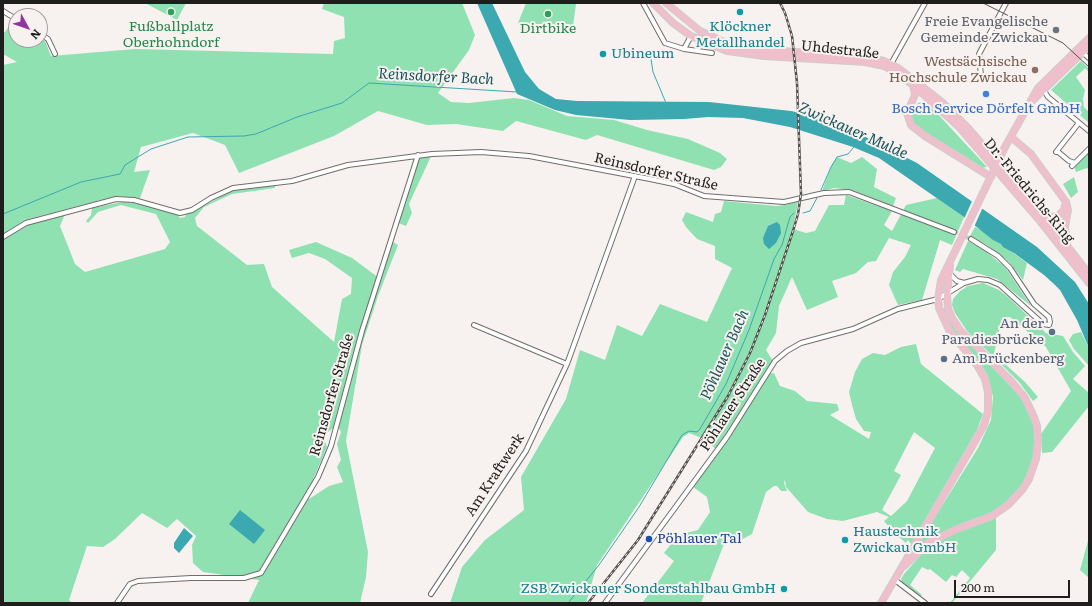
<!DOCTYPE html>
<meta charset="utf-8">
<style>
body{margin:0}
#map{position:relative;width:1092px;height:606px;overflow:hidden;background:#f7f2ef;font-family:Literata,serif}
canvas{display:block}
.frame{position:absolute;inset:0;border:4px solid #1f1e1d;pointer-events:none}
.north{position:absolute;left:8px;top:8px;width:40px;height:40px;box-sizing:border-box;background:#f7f2ef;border:1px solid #a19d9b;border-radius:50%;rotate:130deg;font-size:11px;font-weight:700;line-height:16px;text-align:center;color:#1f1e1d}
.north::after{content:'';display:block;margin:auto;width:14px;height:18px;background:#91349d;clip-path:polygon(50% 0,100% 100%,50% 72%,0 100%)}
.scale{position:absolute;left:954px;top:580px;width:116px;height:18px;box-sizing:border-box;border:2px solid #1f1e1d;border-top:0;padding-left:5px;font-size:12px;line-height:14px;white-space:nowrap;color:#1f1e1d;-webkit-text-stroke:3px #f7f2ef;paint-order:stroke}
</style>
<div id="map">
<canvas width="1092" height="606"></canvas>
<div class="frame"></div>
<div class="north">N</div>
<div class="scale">200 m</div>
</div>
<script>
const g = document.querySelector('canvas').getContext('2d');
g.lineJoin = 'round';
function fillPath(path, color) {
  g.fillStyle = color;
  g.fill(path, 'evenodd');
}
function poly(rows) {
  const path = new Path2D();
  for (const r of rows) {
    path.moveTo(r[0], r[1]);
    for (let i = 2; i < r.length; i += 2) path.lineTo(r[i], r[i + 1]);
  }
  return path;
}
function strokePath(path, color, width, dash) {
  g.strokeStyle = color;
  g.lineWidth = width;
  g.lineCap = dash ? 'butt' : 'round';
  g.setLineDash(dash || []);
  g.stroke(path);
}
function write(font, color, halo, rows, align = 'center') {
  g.font = font + ' Literata,serif';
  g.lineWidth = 4;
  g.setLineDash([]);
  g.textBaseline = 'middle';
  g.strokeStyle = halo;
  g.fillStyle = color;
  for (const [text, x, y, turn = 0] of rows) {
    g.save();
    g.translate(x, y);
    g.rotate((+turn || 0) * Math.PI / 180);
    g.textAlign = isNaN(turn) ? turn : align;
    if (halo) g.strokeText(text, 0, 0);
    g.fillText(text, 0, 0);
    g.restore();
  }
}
const green = poly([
 [145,3,186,3,177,20],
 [324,3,462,3,475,35,469,50,438,93,451,102,469,103,514,98,529,100,567,116,614,120,647,130,688,139,720,153,727,159,721,167,714,170,597,135,586,140,516,121,503,131,456,124,427,125,378,111,334,136,239,173,225,145,193,133,141,147,134,172,150,170,140,198,116,196,25,220,3,234,3,65,17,62,3,54,3,32,5,32,13,20,16,22,16,40,40,40,40,38,45,41,51,56,135,49,333,54,334,41,345,38,344,17,322,9],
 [526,3,576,4,573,26,518,23],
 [1081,61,1089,69,1089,72,1085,68,1076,77,1085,90,1083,99,1084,107,1089,112,1089,123,1051,90],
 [921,102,934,110,987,167,981,168,976,165,926,133,913,122,910,118,911,113,918,103],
 [1089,149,1089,170,1087,168,1076,172,1074,166],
 [432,154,409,204,412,213,406,226,396,222,418,155],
 [837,157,851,163,862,157,877,169,874,187,896,198,893,206,852,190,834,188,822,191,831,167],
 [1074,177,1078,192,1071,198,1063,184],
 [275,185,275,188,232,194,204,207,195,218,197,226,247,265,264,264,272,287,334,342,342,299,351,294,352,278,325,259,309,253,292,258,289,250,316,242,352,258,379,278,390,240,398,245,378,296,362,345,346,441,368,552,366,577,360,603,248,603,259,580,203,572,193,563,192,545,196,536,177,519,167,528,142,513,115,539,103,547,87,546,69,600,72,603,3,603,3,239,30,224,65,214,60,226,75,264,85,272,165,249,170,242,156,214,121,205,98,212,88,223,86,221,91,215,92,208,122,202,139,203,177,214,180,218,185,217,186,213,193,211,234,190],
 [337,425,341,432,337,444,341,460,337,467,343,482,329,486,309,499,306,496,327,447,323,436],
 [846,195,892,211,884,225,892,231,906,205,937,198,964,217,952,245,940,240,922,300,898,305,889,285,893,272,905,257,911,245,889,238,876,261,868,262,856,273,832,281,838,297,807,310,792,277,779,306,776,333,766,350,773,361,716,449,704,439,689,433,683,437,597,565,586,603,450,603,462,567,485,540,524,510,521,477,566,399,580,350,605,360,617,325,642,336,660,304,707,322,732,268,715,259,715,246,697,239,686,227,682,220,686,212,713,222,715,214,721,212,724,201,776,206,785,205,798,202,793,229,806,233,815,231,829,205,844,205],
 [975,227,985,232,1027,263,1023,280,1009,262,987,245,970,236],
 [968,241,984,250,1005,267,1031,306,997,279,963,269,960,272,955,270],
 [983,283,999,290,1008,297,1046,333,1063,336,1073,352,1085,366,1073,379,1089,393,1089,406,1052,452,1042,453,1041,434,1071,391,1046,347,1010,317,1002,318,994,354,1025,382,1038,397,1033,401,1019,382,967,331,955,313,952,305,953,299,960,291,968,286],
 [946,308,963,337,1020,396,1031,416,1035,433,1035,450,1029,474,1022,486,1003,506,991,513,941,533,922,545,919,543,978,448,991,420,993,397,988,376,980,362,951,328,942,309],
 [1081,332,1089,348,1089,366,1074,349,1069,340,1073,334],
 [916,344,921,364,983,414,977,430,911,544,908,540,906,543,893,532,884,521,889,517,877,512,843,521,827,519,808,512,786,487,785,480,784,483,787,491,781,491,777,486,774,486,766,492,752,534,733,544,724,544,701,603,642,603,674,561,664,553,678,535,698,530,710,512,707,497,693,487,729,439,768,374,774,373,780,386,795,391,807,401,837,404,839,410,830,415,869,439,871,432,864,431,856,419,852,405,849,392,855,372,862,359,873,353,885,355,901,347],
 [914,432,935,448,907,501,891,516,882,510,901,475,894,471],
 [996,518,996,550,952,603,950,603,970,578,962,570,956,577,952,575,946,582,930,569,928,570,922,567,910,585,922,595,919,597,903,584,901,579,904,574,927,548,949,535],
 [1089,537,1089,578,1080,570]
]);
const water = poly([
 [477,3,492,3,525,72,539,89,556,99,577,101,709,102,791,111,832,120,917,163,1037,247,1075,282,1089,304,1089,348,1077,320,1060,290,1055,285,1044,275,1014,253,1003,247,1001,244,993,240,964,217,879,158,853,147,790,127,743,118,708,117,684,119,630,120,576,115,555,110,517,94],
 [777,222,780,225,781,233,776,243,769,249,764,244,763,238,768,226],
 [240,510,265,530,254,544,229,524],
 [184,528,193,536,179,553,174,548,174,543]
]);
const pier = poly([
 [973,199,983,207,974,227,964,219]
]);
const stream = poly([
 [654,53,651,59,653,72,666,103],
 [821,190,831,167,837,157,848,154,854,147],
 [803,213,810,211,817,198],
 [3,214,81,182,120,174,125,165,151,149,188,137,244,136,256,134,297,117,342,103,369,83,517,92],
 [568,603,599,565,639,507,682,435,689,431,697,432,700,429,726,384,749,330,774,259,782,245,790,217,794,213]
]);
const streetTunnel = poly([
 [954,232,971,239]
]);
const street = poly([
 [643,3,665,43,684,49,691,36],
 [3,11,16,19],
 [40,34,48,39,55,54],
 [684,49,712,53],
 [1083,53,1089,58],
 [891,64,925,3],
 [981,76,979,54,1006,3],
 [1043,89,1048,97,1089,131],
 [1057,151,1069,161,1075,163],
 [1056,152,1078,124],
 [1072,166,1089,149],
 [3,237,26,223,116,199,134,200,180,213,192,210,211,198,233,188,292,181,348,165,432,154,481,152,529,156,650,179,674,184,704,196,784,202,824,193,849,192,954,232],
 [950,274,957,281,964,283],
 [474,325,567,364],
 [895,580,925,603],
 [431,594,526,451,567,364,635,176],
 [117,603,130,584,138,581,191,578,244,578,261,573,318,477,331,446,362,331,418,155],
 [605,603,727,437,775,361,787,351,801,343,853,329,898,309,938,299,964,283,978,279,988,280,1000,285,1043,324,1049,325,1050,322,1049,317,1034,304,1010,268,998,256,971,239]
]);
const primary = poly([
 [653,3,673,23,691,36,727,51,764,56,865,62,884,66,895,72,913,85,958,126,1040,221,1089,283],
 [666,3,700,31,728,44,764,50,862,56,884,61,898,68,943,103,969,129,1042,214,1089,274],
 [913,85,915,95,907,113,911,125,925,136,991,177],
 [1032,101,1089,46],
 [1011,137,1031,154,1066,202,1068,210,1065,227,1067,244],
 [1005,147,1038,88,1089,38],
 [1043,215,1053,217,1059,215,1064,210,1066,202],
 [904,566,928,543,957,529,992,516,1008,505,1022,490,1029,479,1036,459,1038,442,1037,426,1034,417,1025,398,1012,382,960,330,952,318,948,308,947,295,950,265],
 [881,603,974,443,984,425,988,411,988,392,985,379,977,365,949,330,939,308,938,299,941,280,957,247]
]);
const tram = poly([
 [983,3,1063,43,1089,67]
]);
const rail = poly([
 [588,603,638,540,728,396,750,353,765,315,793,231,798,214,801,194,797,83,792,36,785,13,780,3]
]);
const primaryBridge = poly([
 [957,247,1005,147]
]);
const markers = [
 [171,12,4,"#2e9e5b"],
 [740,12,4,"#0f9aa8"],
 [548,14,4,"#2e9e5b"],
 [1056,30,4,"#6b7280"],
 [603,54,4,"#0f9aa8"],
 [1035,70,4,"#8d6e63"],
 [986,94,4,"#3f7fe0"],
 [1052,332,4,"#5c6f8a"],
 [944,359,4,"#5c6f8a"],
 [649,539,4,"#1a4fb4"],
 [845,540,4,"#0f9aa8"],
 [784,589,4,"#0f9aa8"]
];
const worshipNames = [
 ["Freie Evangelische",1048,22],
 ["Gemeinde Zwickau",1048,38]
];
const leisureNames = [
 ["Fußballplatz",171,27],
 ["Oberhohndorf",171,43],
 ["Dirtbike",548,29]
];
const cultureNames = [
 ["Klöckner",740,27,"center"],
 ["Metallhandel",740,43,"center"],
 ["Ubineum",611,54],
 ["Haustechnik",853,532],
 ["Zwickau GmbH",853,548],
 ["ZSB Zwickauer Sonderstahlbau GmbH",776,589,"right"]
];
const streetNames = [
 ["Uhdestraße",840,50,6],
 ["Reinsdorfer Straße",656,172,13],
 ["Dr.-Friedrichs-Ring",1029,191,50],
 ["Reinsdorfer Straße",332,395,-74],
 ["Pöhlauer Straße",733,405,-57],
 ["Am Kraftwerk",495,475,-57]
];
const educationNames = [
 ["Westsächsische",1027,62],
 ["Hochschule Zwickau",1027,78]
];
const shopNames = [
 ["Bosch Service Dörfelt GmbH",986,109]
];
const serviceNames = [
 ["An der",1044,324],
 ["Paradiesbrücke",1044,340],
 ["Am Brückenberg",952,359,"left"]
];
const transitNames = [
 ["Pöhlauer Tal",657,539]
];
const waterNames = [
 ["Reinsdorfer Bach",436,77,3],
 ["Zwickauer Mulde",853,131,24],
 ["Pöhlauer Bach",725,355,-66]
];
fillPath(green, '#8fe1b2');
fillPath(water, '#3ca8b0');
fillPath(pier, '#f7f2ef');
strokePath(stream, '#3ca8b0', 1);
strokePath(streetTunnel, '#ccc8c5', 4, [4, 2]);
strokePath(street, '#716d6b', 6);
strokePath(primary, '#cececd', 8);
strokePath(street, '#fff', 4);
strokePath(primary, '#efbfcb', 6);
strokePath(tram, '#535150', 1);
strokePath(rail, '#535150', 2.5);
strokePath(rail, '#f7f2ef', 1, [3]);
strokePath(primaryBridge, '#cececd', 8, []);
strokePath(primaryBridge, '#efbfcb', 6);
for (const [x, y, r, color] of markers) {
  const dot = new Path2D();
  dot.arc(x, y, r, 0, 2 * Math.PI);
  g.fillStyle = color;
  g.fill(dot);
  strokePath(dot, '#f7f2ef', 1.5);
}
write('14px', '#5b616d', '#f7f2ef', worshipNames, 'right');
write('14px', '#27864d', '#f7f2ef', leisureNames);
write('14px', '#0d838f', '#f7f2ef', cultureNames, 'left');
write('14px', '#1f1e1d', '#f7f2ef', streetNames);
write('14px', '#785e54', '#f7f2ef', educationNames, 'right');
write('14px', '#366cbe', '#f7f2ef', shopNames);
write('14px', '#4e5e75', '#f7f2ef', serviceNames, 'right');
write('14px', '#164399', '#f7f2ef', transitNames, 'left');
write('italic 15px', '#19555a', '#f7f2ef', waterNames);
</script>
